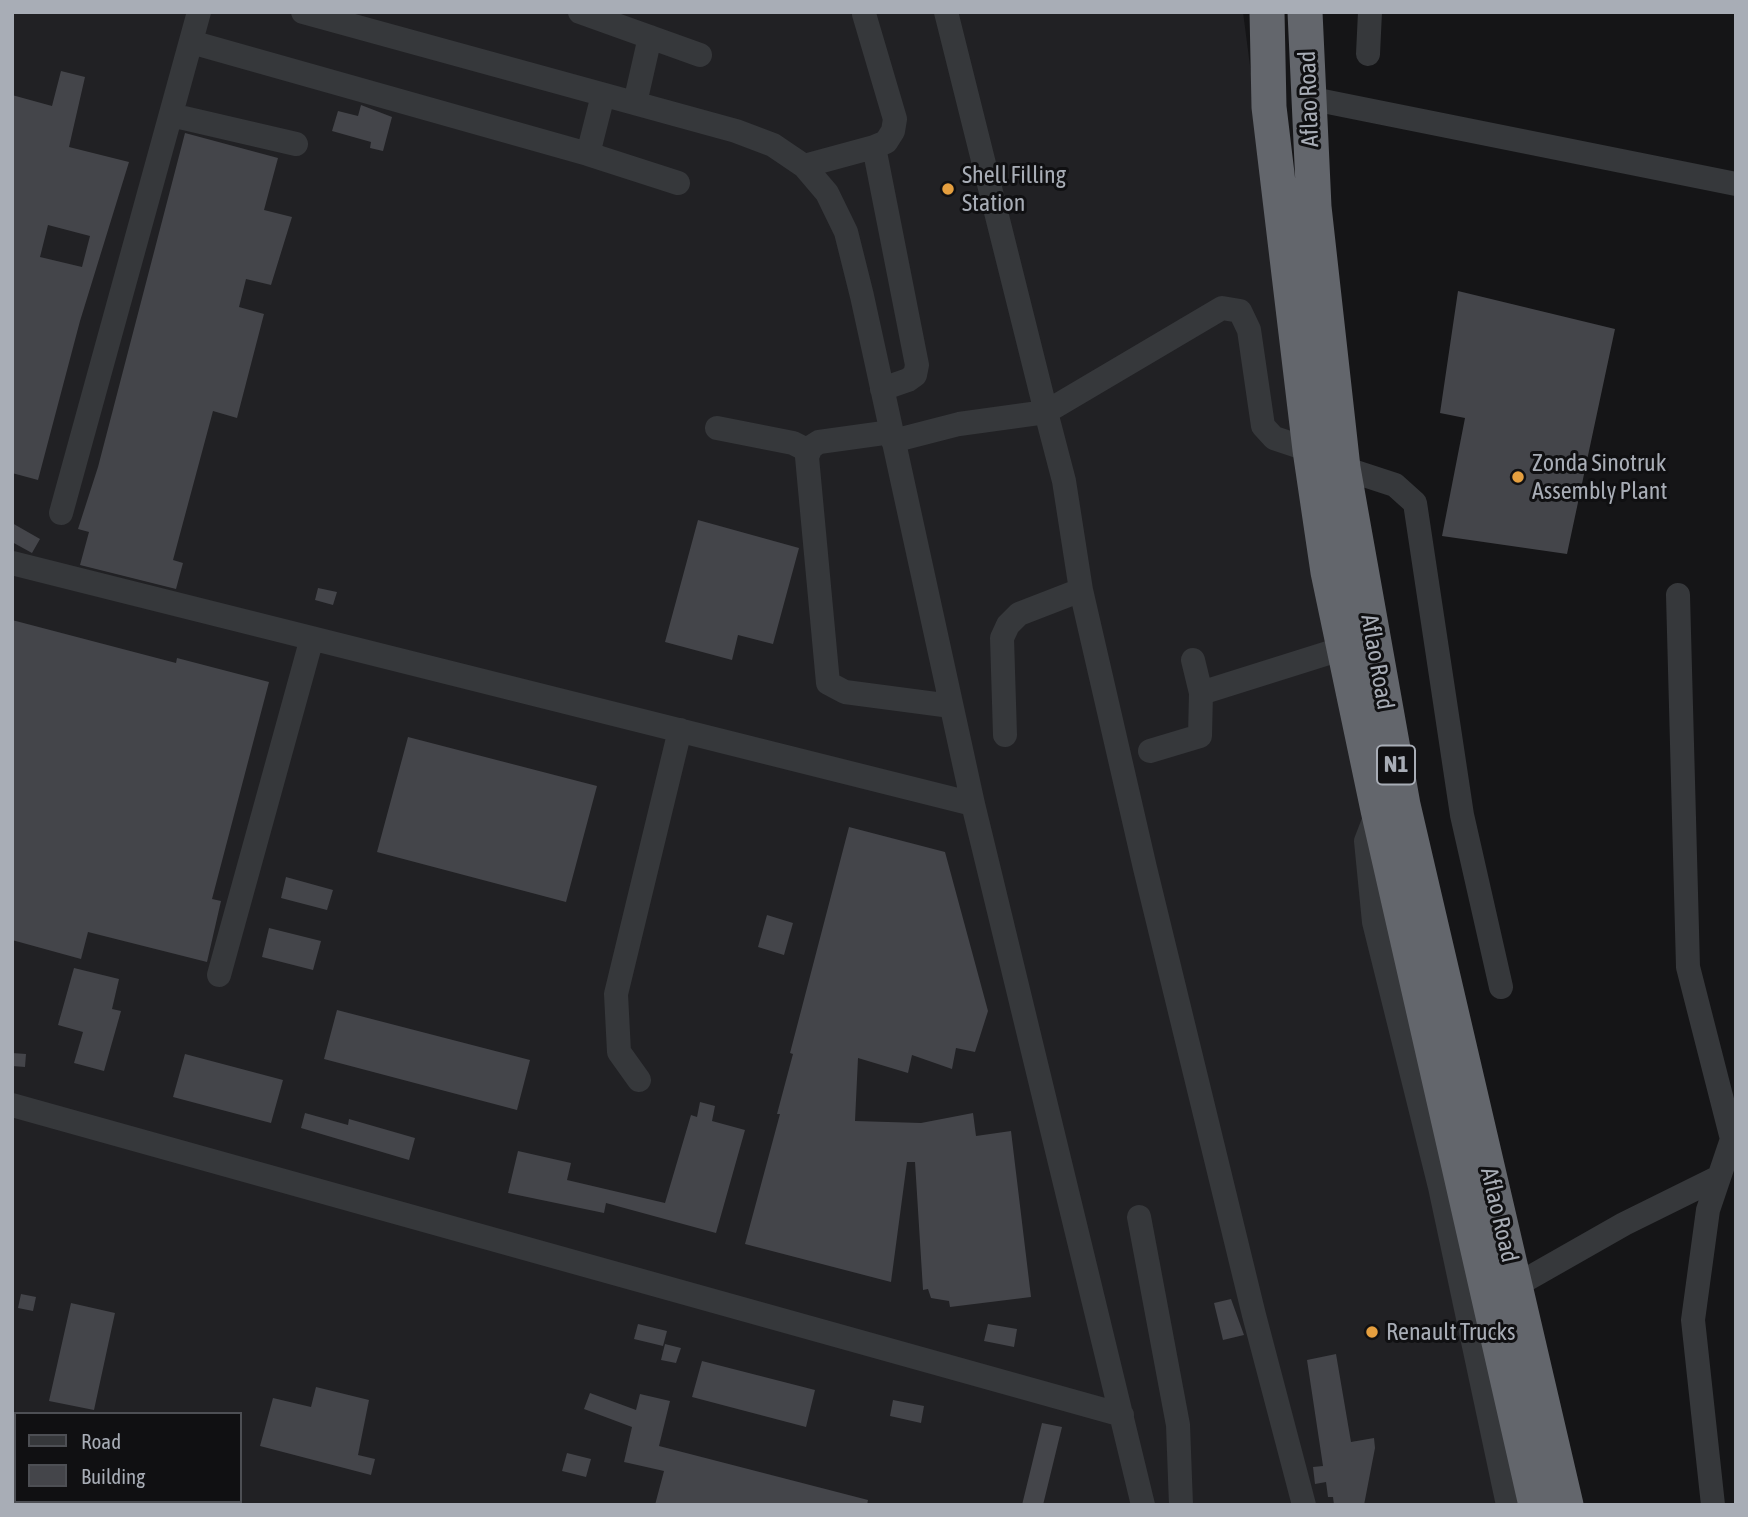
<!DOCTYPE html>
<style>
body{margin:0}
#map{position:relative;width:1748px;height:1517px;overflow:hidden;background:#151517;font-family:"Asap Condensed",sans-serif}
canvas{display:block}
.frame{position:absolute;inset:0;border:14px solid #a8adb6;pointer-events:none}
.legend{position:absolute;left:14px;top:1412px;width:228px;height:91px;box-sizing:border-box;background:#101012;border:2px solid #4d4f54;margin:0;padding:9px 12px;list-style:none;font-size:21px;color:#a8adb6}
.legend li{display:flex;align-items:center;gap:14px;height:35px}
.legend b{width:35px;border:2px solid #4d4f54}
</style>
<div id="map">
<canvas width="1748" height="1517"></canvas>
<div class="frame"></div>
<ul class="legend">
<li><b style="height:9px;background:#36383b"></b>Road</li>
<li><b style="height:19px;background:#44454a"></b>Building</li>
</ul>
</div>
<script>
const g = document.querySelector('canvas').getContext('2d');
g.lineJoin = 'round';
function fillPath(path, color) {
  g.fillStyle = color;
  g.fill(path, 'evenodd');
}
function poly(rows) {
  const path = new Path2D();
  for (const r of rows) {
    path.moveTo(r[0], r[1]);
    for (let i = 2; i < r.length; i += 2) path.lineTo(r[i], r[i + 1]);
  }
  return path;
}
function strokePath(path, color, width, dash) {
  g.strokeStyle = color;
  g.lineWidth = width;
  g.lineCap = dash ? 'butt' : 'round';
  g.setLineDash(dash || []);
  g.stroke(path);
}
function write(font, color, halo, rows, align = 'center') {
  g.font = font + ' "Asap Condensed",sans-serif';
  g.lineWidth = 6;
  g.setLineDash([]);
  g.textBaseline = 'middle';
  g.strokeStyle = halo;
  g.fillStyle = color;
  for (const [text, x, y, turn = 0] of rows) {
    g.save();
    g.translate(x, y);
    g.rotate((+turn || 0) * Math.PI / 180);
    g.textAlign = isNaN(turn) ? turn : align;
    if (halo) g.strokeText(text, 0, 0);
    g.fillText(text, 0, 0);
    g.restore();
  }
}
const built = poly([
 [12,12,1243,12,1270,219,1522,1505,12,1505],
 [16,1414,240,1414,240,1501,16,1501]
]);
const building = poly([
 [61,71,85,77,69,147,129,162,80,321,38,480,12,473,12,95,52,106],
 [48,225,90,236,82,267,40,257],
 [361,105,392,117,383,151,370,148,371,142,332,131,338,111,358,116],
 [185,133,278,158,264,210,292,217,271,285,246,279,239,307,264,314,237,418,213,411,173,560,183,563,176,589,80,565,89,532,78,529,98,467],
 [1458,291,1615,329,1567,554,1442,536,1465,418,1440,413],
 [698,520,799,548,773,644,738,635,732,660,665,642],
 [12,523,40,539,32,553,12,542],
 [318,588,337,592,333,605,315,600],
 [12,620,176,663,177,658,269,682,212,899,221,901,207,962,88,932,81,959,12,940],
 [408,737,597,786,566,902,377,852],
 [849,827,945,852,988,1011,975,1052,956,1048,952,1069,912,1055,908,1073,858,1058,855,1121,921,1123,973,1113,976,1136,1011,1131,1031,1297,950,1307,949,1301,931,1298,928,1289,923,1290,915,1162,907,1162,891,1282,745,1244,780,1114,777,1114,793,1054,790,1053],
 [286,877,333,890,327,910,281,898],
 [767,915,793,923,784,955,758,947],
 [269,928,321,941,313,970,262,957],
 [74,968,119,979,112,1009,121,1011,104,1071,74,1063,83,1032,58,1025],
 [337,1010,530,1060,517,1110,324,1059],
 [12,1053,26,1054,25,1067,12,1066],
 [185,1054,283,1080,271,1123,173,1097],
 [700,1102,715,1106,712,1121,745,1130,716,1233,606,1203,604,1213,508,1193,518,1151,571,1163,567,1180,665,1203,691,1115,697,1117],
 [305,1113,348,1125,349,1119,415,1138,409,1160,301,1128],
 [21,1294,36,1297,33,1311,18,1308],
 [1231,1299,1244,1335,1223,1340,1214,1303],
 [71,1303,115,1313,94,1410,49,1401],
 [638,1324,667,1331,663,1346,634,1339],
 [988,1324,1017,1329,1014,1347,984,1341],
 [665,1344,681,1348,676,1363,661,1360],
 [1336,1354,1351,1442,1374,1438,1375,1448,1364,1505,1334,1505,1333,1497,1328,1497,1326,1482,1315,1484,1313,1467,1323,1466,1307,1360],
 [702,1361,815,1390,806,1427,692,1397],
 [316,1387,369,1400,358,1455,375,1459,371,1475,260,1446,273,1398,311,1407],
 [590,1393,636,1410,640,1394,670,1401,659,1446,868,1500,867,1505,655,1505,664,1471,624,1462,632,1427,584,1409],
 [893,1400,924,1406,921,1423,890,1416],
 [1042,1423,1062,1427,1043,1505,1022,1505],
 [567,1453,591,1459,586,1477,562,1471]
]);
const minor = poly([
 [303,12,736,131,773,145,804,166,827,193,846,232,862,296,973,804,1143,1505],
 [580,12,700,55],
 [946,12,1046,412,1222,308,1240,311,1249,330,1263,426,1274,438,1310,450],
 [191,42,588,154],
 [1368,54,1370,12],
 [603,95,588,154,678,183],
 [1308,98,1736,184],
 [635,103,650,37],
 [171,115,296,144],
 [874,147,917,365,915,375,908,380,882,389],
 [804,166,874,147,886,142,893,131,895,119,864,14],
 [717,428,793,443,809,451],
 [891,432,819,442,811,447,807,457,828,683,845,692,951,706],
 [893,441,959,424,1046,412,1064,481,1081,590,1145,868,1254,1315,1304,1505],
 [1343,468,1395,485,1415,503,1462,815,1501,987],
 [61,513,199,12],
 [12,563,973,804],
 [1678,595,1688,967,1732,1139,1736,1139],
 [1193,660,1201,693],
 [1005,735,1002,638,1008,625,1019,614,1081,590],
 [1150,751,1200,736,1201,693,1344,648],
 [1378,810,1366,841,1374,922,1440,1187,1508,1505],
 [219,975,312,638],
 [639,1080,619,1052,616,994,680,730],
 [12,1105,1122,1415],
 [1139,1217,1178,1425,1181,1505],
 [1515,1286,1624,1224,1719,1177],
 [1713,1505,1693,1320,1708,1210,1732,1139]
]);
const highway = poly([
 [1267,12,1269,107,1310,450,1328,572,1378,810,1536,1505],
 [1305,12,1314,207,1343,468,1403,805,1566,1505]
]);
const markers = [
 [948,189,7,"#e59f3f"],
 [1518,477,7,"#e59f3f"],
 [1372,1332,7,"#e59f3f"]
];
const shields = [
 [1396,765,38]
];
const shieldNames = [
 ["N1",1396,765]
];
const streetNames = [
 ["Aflao Road",1309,99,-92],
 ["Aflao Road",1377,662,80],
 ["Aflao Road",1499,1215,77]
];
const poiNames = [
 ["Shell Filling",962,175],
 ["Station",962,203],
 ["Zonda Sinotruk",1532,463],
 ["Assembly Plant",1532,491],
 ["Renault Trucks",1386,1332]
];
fillPath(built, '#212124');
fillPath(building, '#44454a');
strokePath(minor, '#36383b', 24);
strokePath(highway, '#63666c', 35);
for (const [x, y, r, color] of markers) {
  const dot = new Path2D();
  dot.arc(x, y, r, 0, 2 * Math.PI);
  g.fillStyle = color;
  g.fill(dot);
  strokePath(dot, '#101012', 2.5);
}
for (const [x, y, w] of shields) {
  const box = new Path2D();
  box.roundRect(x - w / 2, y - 19.5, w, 39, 5);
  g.fillStyle = '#101012';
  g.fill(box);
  strokePath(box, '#a8adb6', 2);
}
write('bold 23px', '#a8adb6', null, shieldNames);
write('24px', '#a8adb6', '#101012', streetNames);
write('24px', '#a8adb6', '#101012', poiNames, 'left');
</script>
